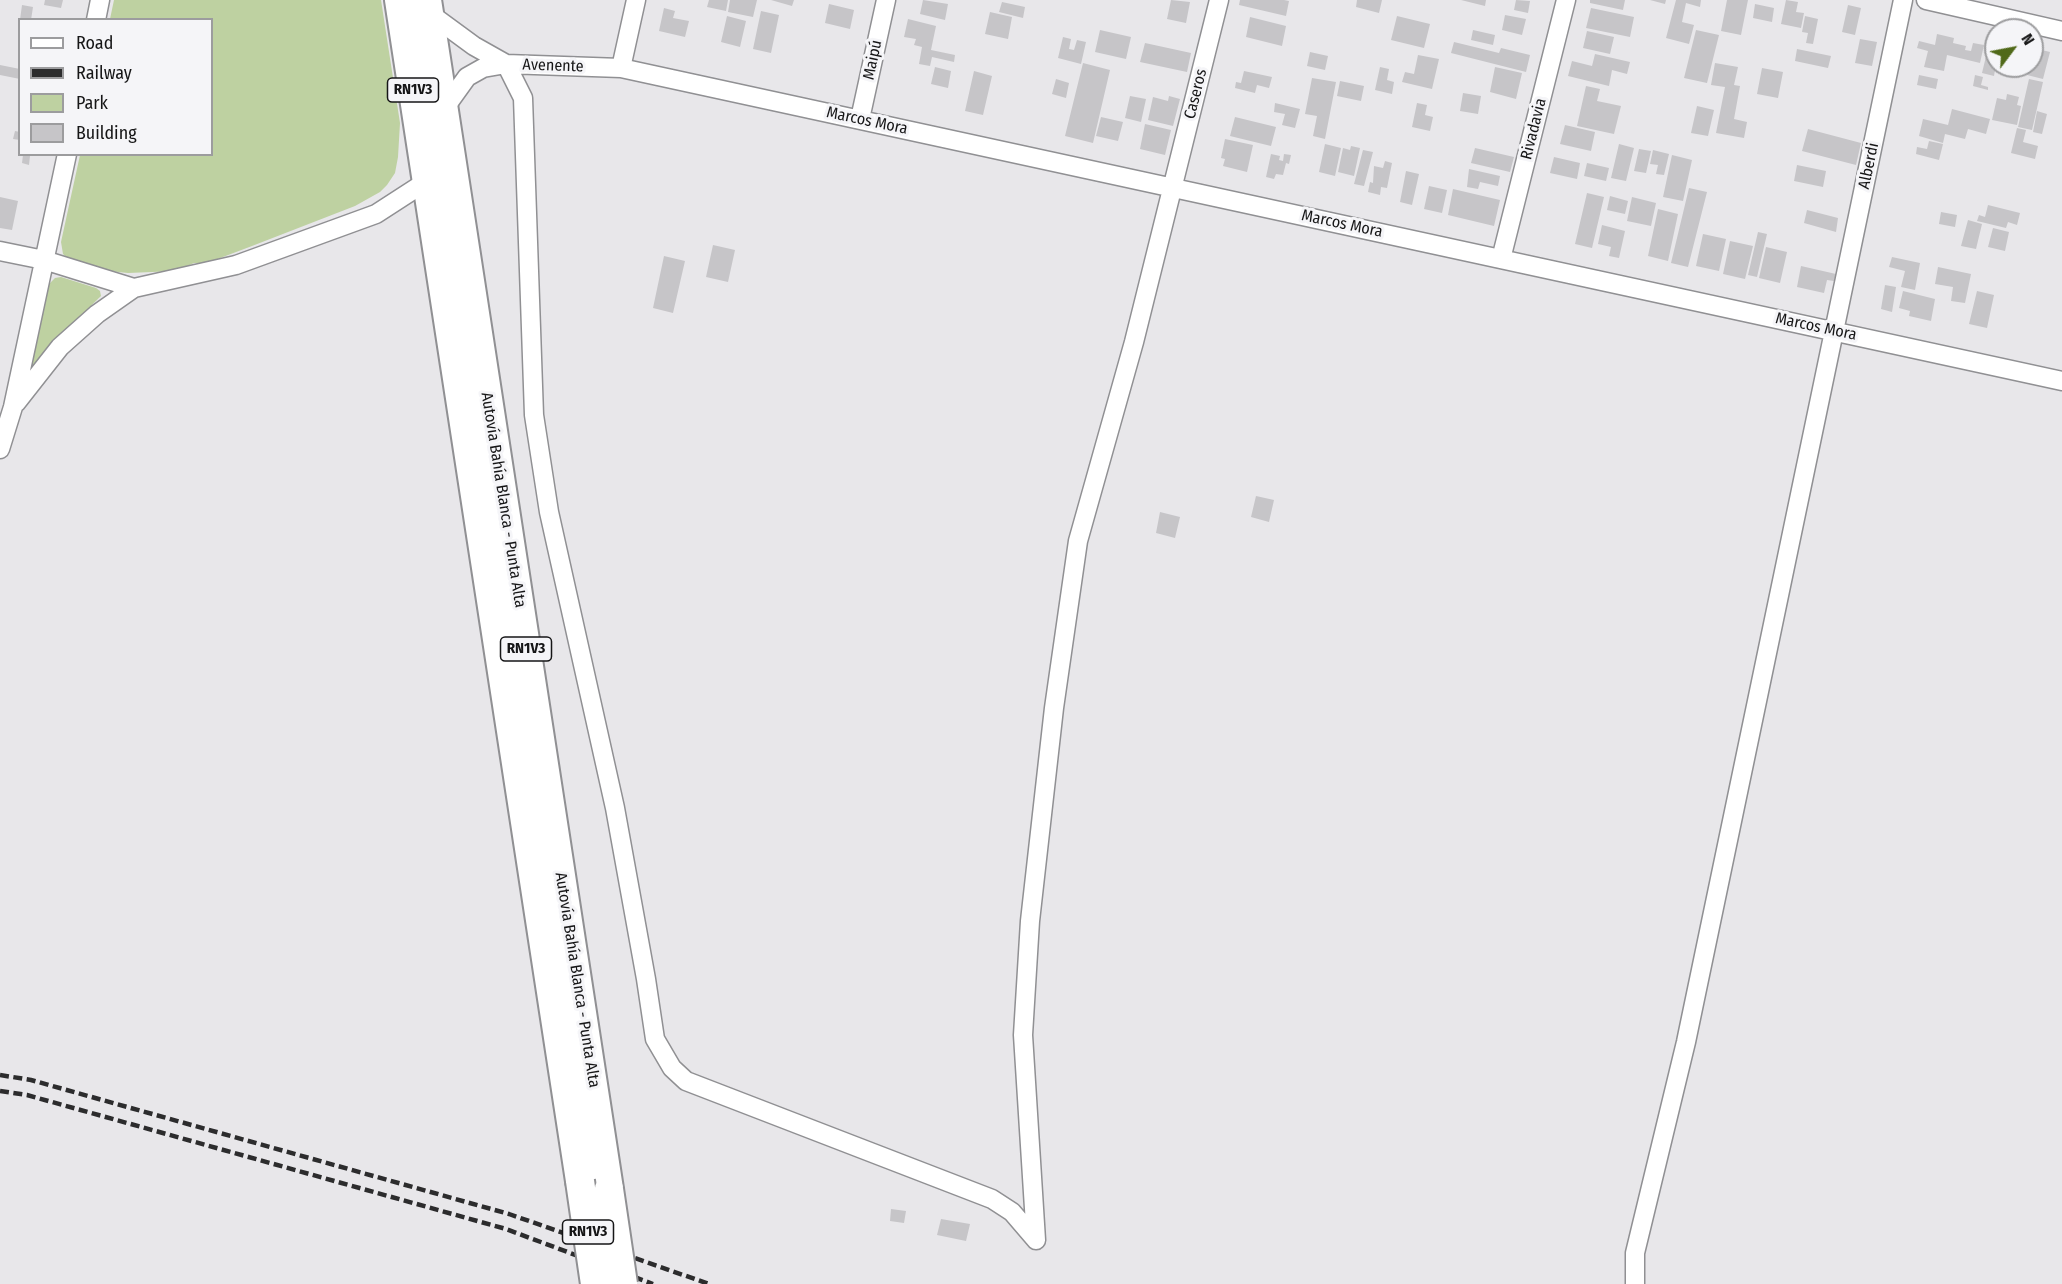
<!DOCTYPE html>
<meta charset="utf-8">
<style>
body{margin:0}
#map{position:relative;width:2062px;height:1284px;overflow:hidden;background:#e8e7ea;font-family:"Fira Sans Condensed",sans-serif}
canvas{display:block}
.legend{position:absolute;left:18px;top:18px;width:195px;height:138px;box-sizing:border-box;background:#f5f5f8;border:2px solid #9c9c9e;margin:0;padding:8px 10px;list-style:none;font-size:18px;color:#161617}
.legend li{display:flex;align-items:center;gap:12px;height:30px}
.legend b{width:30px;border:2px solid #9c9c9e}
.north{position:absolute;left:1984px;top:18px;width:60px;height:60px;box-sizing:border-box;background:#f5f5f8;border:2px solid #9c9c9e;border-radius:50%;rotate:58deg;font-size:16px;font-weight:700;line-height:24px;text-align:center;color:#161617}
.north::after{content:'';display:block;margin:auto;width:21px;height:27px;background:#506919;clip-path:polygon(50% 0,100% 100%,50% 72%,0 100%)}
</style>
<div id="map">
<canvas width="2062" height="1284"></canvas>
<ul class="legend">
<li><b style="height:8px;background:#fff"></b>Road</li>
<li><b style="height:8px;background:#2c2c2d"></b>Railway</li>
<li><b style="height:16px;background:#bed1a1"></b>Park</li>
<li><b style="height:16px;background:#c6c5c8"></b>Building</li>
</ul>
<div class="north">N</div>
</div>
<script>
const g = document.querySelector('canvas').getContext('2d');
g.lineJoin = 'round';
function fillPath(path, color) {
  g.fillStyle = color;
  g.fill(path, 'evenodd');
}
function poly(rows) {
  const path = new Path2D();
  for (const r of rows) {
    path.moveTo(r[0], r[1]);
    for (let i = 2; i < r.length; i += 2) path.lineTo(r[i], r[i + 1]);
  }
  return path;
}
function strokePath(path, color, width, dash) {
  g.strokeStyle = color;
  g.lineWidth = width;
  g.lineCap = dash ? 'butt' : 'round';
  g.setLineDash(dash || []);
  g.stroke(path);
}
function write(font, color, halo, rows, align = 'center') {
  g.font = font + ' "Fira Sans Condensed",sans-serif';
  g.lineWidth = 6;
  g.setLineDash([]);
  g.textBaseline = 'middle';
  g.strokeStyle = halo;
  g.fillStyle = color;
  for (const [text, x, y, turn = 0] of rows) {
    g.save();
    g.translate(x, y);
    g.rotate((+turn || 0) * Math.PI / 180);
    g.textAlign = isNaN(turn) ? turn : align;
    if (halo) g.strokeText(text, 0, 0);
    g.fillText(text, 0, 0);
    g.restore();
  }
}
const green = poly([
 [114,0,381,0,400,123,398,157,395,173,387,185,380,192,355,206,252,246,207,263,194,263,176,271,128,273,109,271,69,260,63,254,61,242,80,155,212,154,212,20,110,19],
 [61,277,96,288,100,291,101,296,48,348,30,371,49,284,55,278]
]);
const building = poly([
 [45,0,63,0,61,8,44,5],
 [709,0,728,0,726,11,707,7],
 [730,0,757,0,753,17,728,12],
 [771,0,794,0,792,6],
 [923,0,948,4,945,20,920,14],
 [1171,0,1190,2,1186,23,1167,19],
 [1240,0,1284,0,1289,1,1286,16,1239,5],
 [1357,0,1382,0,1379,13,1356,7],
 [1461,0,1486,0,1485,6],
 [1516,0,1530,1,1528,13,1514,10],
 [1590,0,1625,0,1623,10,1590,3],
 [1650,0,1666,0,1665,4],
 [1676,0,1701,0,1700,7,1686,3,1682,22,1694,25,1689,44,1666,38],
 [1727,0,1748,0,1741,35,1721,31],
 [1786,0,1798,2,1796,12,1804,13,1801,28,1781,24],
 [1002,2,1025,7,1023,18,999,12],
 [829,4,854,10,850,29,825,23],
 [1755,4,1774,8,1772,22,1753,18],
 [22,5,33,7,31,20,20,20],
 [1848,5,1861,8,1855,35,1842,32],
 [664,8,675,11,673,18,689,21,685,37,659,31],
 [1591,8,1634,17,1630,37,1586,28],
 [761,11,779,15,771,53,753,49],
 [990,12,1012,17,1008,39,985,34],
 [1505,15,1526,19,1522,35,1502,30],
 [727,16,746,21,740,47,721,42],
 [1397,16,1430,24,1424,48,1391,40],
 [1805,16,1818,19,1813,44,1806,43,1808,33,1802,32],
 [1250,17,1286,26,1282,46,1246,37],
 [908,19,936,26,931,50,955,55,954,62,932,57,930,66,919,64,922,47,914,45,916,39,904,37],
 [1100,30,1131,37,1126,59,1095,52],
 [1473,30,1495,35,1493,45,1471,40],
 [1696,30,1719,35,1707,83,1684,78],
 [1587,31,1614,37,1610,54,1583,48],
 [1937,34,1954,38,1953,43,1966,46,1965,50,1971,51,1973,43,1984,45,1980,63,1947,55,1944,71,1924,67,1928,51,1917,48,1919,41,1935,45],
 [1063,37,1071,39,1069,49,1074,50,1077,40,1086,42,1081,64,1058,58],
 [1860,39,1877,42,1872,66,1855,63],
 [1454,42,1499,53,1501,48,1530,55,1526,72,1451,53],
 [1145,43,1191,53,1187,72,1140,62],
 [1989,44,1996,45,1996,66,2003,66,2002,71,1995,70,1994,76,1982,73],
 [2034,48,2050,52,2043,79,2027,75,2029,66,2032,66],
 [1797,49,1831,56,1828,68,1795,61],
 [1310,52,1328,56,1325,70,1307,66],
 [1595,54,1630,62,1627,74,1612,70,1609,86,1568,76,1572,61,1592,66],
 [1418,55,1439,59,1432,89,1402,82,1405,72,1414,74],
 [1083,63,1110,70,1093,143,1065,136],
 [1715,63,1738,67,1734,85,1740,86,1734,119,1747,122,1744,138,1716,133,1725,87,1711,85],
 [0,65,20,69,20,79,0,75],
 [935,67,951,71,948,88,931,84],
 [1380,67,1389,69,1387,80,1394,82,1392,94,1375,90],
 [1495,67,1522,73,1516,99,1490,92],
 [1762,68,1783,72,1778,98,1757,94],
 [974,71,992,76,983,115,965,111],
 [1244,71,1272,77,1269,88,1257,85,1255,93,1235,88,1236,82,1241,83],
 [1919,75,1938,79,1936,89,1917,85],
 [1975,75,1983,77,1981,85,1988,87,1988,90,1973,86],
 [1312,78,1336,82,1325,139,1313,136,1317,116,1305,114],
 [1056,79,1069,83,1066,98,1052,94],
 [2029,79,2043,82,2032,130,2018,127],
 [1340,81,1364,86,1361,101,1337,96],
 [1586,86,1600,89,1597,101,1621,106,1614,134,1577,126],
 [1463,93,1481,96,1478,114,1460,111],
 [2007,94,2019,97,2017,105,2021,106,2017,125,1992,120,1997,98,2006,100],
 [1130,96,1146,99,1141,122,1125,118],
 [1169,96,1180,99,1173,126,1148,120,1153,97,1168,101],
 [1275,103,1300,109,1295,128,1282,125,1285,114,1274,112],
 [1417,103,1427,105,1425,115,1433,117,1430,131,1412,127],
 [1697,106,1714,110,1708,136,1691,133],
 [1952,109,1990,119,1986,134,1968,129,1965,139,1945,134,1943,143,1919,136,1923,119,1948,125],
 [2037,111,2047,114,2042,134,2033,132],
 [1101,117,1123,122,1118,141,1096,136],
 [1235,117,1276,127,1271,146,1230,136],
 [1145,124,1171,130,1165,155,1140,149],
 [1565,125,1595,132,1591,151,1560,144],
 [2017,128,2026,130,2023,142,2038,146,2035,159,2011,153],
 [1808,129,1861,143,1856,165,1802,151],
 [15,131,20,132,20,140,13,139],
 [1225,139,1253,145,1247,172,1223,166,1225,159,1221,158],
 [1929,141,1943,144,1939,160,1916,154,1917,147,1927,149],
 [1325,144,1341,148,1335,176,1319,172],
 [1619,144,1634,148,1626,181,1611,178],
 [1351,146,1360,148,1354,176,1338,172,1343,148,1350,150],
 [1475,148,1514,157,1510,172,1471,163],
 [1639,149,1651,151,1646,173,1634,171],
 [1363,150,1373,152,1364,186,1354,184],
 [1653,150,1669,154,1664,175,1656,174,1658,165,1650,164],
 [1271,154,1280,156,1279,160,1283,161,1284,154,1291,155,1289,164,1286,163,1283,175,1276,174,1274,179,1266,177],
 [23,155,30,156,29,165,22,163],
 [1672,155,1692,160,1683,201,1663,197],
 [1554,157,1580,163,1577,179,1550,173],
 [1385,161,1392,163,1387,188,1381,187,1380,195,1368,192,1370,182,1373,183,1374,166,1383,168],
 [1587,163,1609,168,1606,181,1584,176],
 [1797,165,1826,171,1823,187,1794,181],
 [1469,169,1500,176,1498,186,1480,182,1478,189,1467,187],
 [1406,171,1419,174,1412,205,1400,202],
 [1429,186,1447,190,1442,213,1424,209],
 [1689,188,1707,192,1688,267,1671,263],
 [1453,189,1500,200,1494,226,1448,215],
 [1587,193,1604,197,1592,248,1575,244],
 [1610,196,1628,201,1625,214,1607,210],
 [0,197,18,201,12,230,0,228],
 [1632,197,1656,203,1651,226,1627,221],
 [1988,205,2020,213,2017,225,2008,222,2006,228,1977,221,1979,215,1985,217],
 [1658,209,1678,214,1668,261,1648,256],
 [1807,210,1838,218,1836,232,1804,223],
 [1941,212,1957,215,1955,227,1939,224],
 [1968,220,1982,224,1976,249,1961,246],
 [1602,225,1625,231,1619,258,1609,256,1611,247,1598,244],
 [1993,228,2009,232,2005,251,1988,247],
 [1758,232,1767,234,1757,277,1748,275],
 [1703,234,1726,239,1719,271,1696,266],
 [1730,241,1753,246,1745,279,1723,274],
 [713,245,735,250,728,282,706,277],
 [1766,247,1787,252,1780,283,1759,278],
 [664,256,685,261,673,313,653,308],
 [1892,257,1920,263,1915,290,1901,287,1905,271,1889,267],
 [1801,266,1836,274,1834,281,1827,280,1824,293,1797,287],
 [1938,267,1971,274,1965,303,1951,301,1953,287,1935,284],
 [1885,285,1896,287,1892,312,1881,309],
 [1903,291,1935,299,1931,321,1909,316,1910,311,1899,308],
 [1977,291,1994,295,1987,328,1969,324],
 [1256,496,1274,500,1269,522,1251,517],
 [1160,512,1180,517,1175,538,1156,533],
 [891,1209,906,1211,904,1223,890,1221],
 [941,1219,970,1224,966,1241,937,1235]
]);
const minor = poly([
 [1926,0,2062,31],
 [429,13,474,46,506,64,621,68,2062,381],
 [96,20,100,0],
 [621,68,636,0],
 [444,109,467,77,483,68,506,64,523,98,534,415,549,512,615,808,646,979,655,1039,672,1068,686,1081,992,1199,1012,1212,1036,1240],
 [860,119,886,0],
 [0,251,44,260,134,288,236,265,376,214,427,181],
 [1501,259,1566,0],
 [16,403,60,347,97,314,134,288],
 [0,449,13,407,67,154],
 [1036,1240,1023,1035,1030,921,1054,708,1078,541,1134,342,1219,0],
 [1635,1284,1635,1253,1686,1042,1903,0]
]);
const primary = poly([
 [399,0,580,1181],
 [427,0,609,1189]
]);
const rail = poly([
 [0,1075,31,1080,509,1214,709,1284],
 [0,1091,27,1095,506,1229,653,1284]
]);
const primaryBridge = poly([
 [580,1181,595,1284],
 [609,1189,623,1284]
]);
const shields = [
 [413,90,51],
 [526,649,51],
 [588,1232,51]
];
const shieldNames = [
 ["RN1V3",413,90],
 ["RN1V3",526,649],
 ["RN1V3",588,1232]
];
const streetNames = [
 ["Maipú",873,60,-78],
 ["Avenente",553,66,2],
 ["Caseros",1196,94,-76],
 ["Marcos Mora",867,121,12],
 ["Rivadavia",1534,129,-76],
 ["Alberdi",1869,166,-78],
 ["Marcos Mora",1342,224,12],
 ["Marcos Mora",1816,327,12],
 ["Autovía Bahía Blanca - Punta Alta",503,500,81],
 ["Autovía Bahía Blanca - Punta Alta",577,980,81]
];
fillPath(green, '#bed1a1');
fillPath(building, '#c6c5c8');
strokePath(minor, '#909093', 21);
strokePath(primary, '#909093', 32);
strokePath(minor, '#fff', 18);
strokePath(primary, '#fff', 28);
strokePath(rail, '#2c2c2d', 4.5, [9, 4.5]);
strokePath(primaryBridge, '#909093', 32, []);
strokePath(primaryBridge, '#fff', 28);
for (const [x, y, w] of shields) {
  const box = new Path2D();
  box.roundRect(x - w / 2, y - 12, w, 24, 4.5);
  g.fillStyle = '#f5f5f8';
  g.fill(box);
  strokePath(box, '#161617', 1.5);
}
write('bold 15px', '#161617', null, shieldNames);
write('16px', '#161617', '#f5f5f8', streetNames);
</script>
